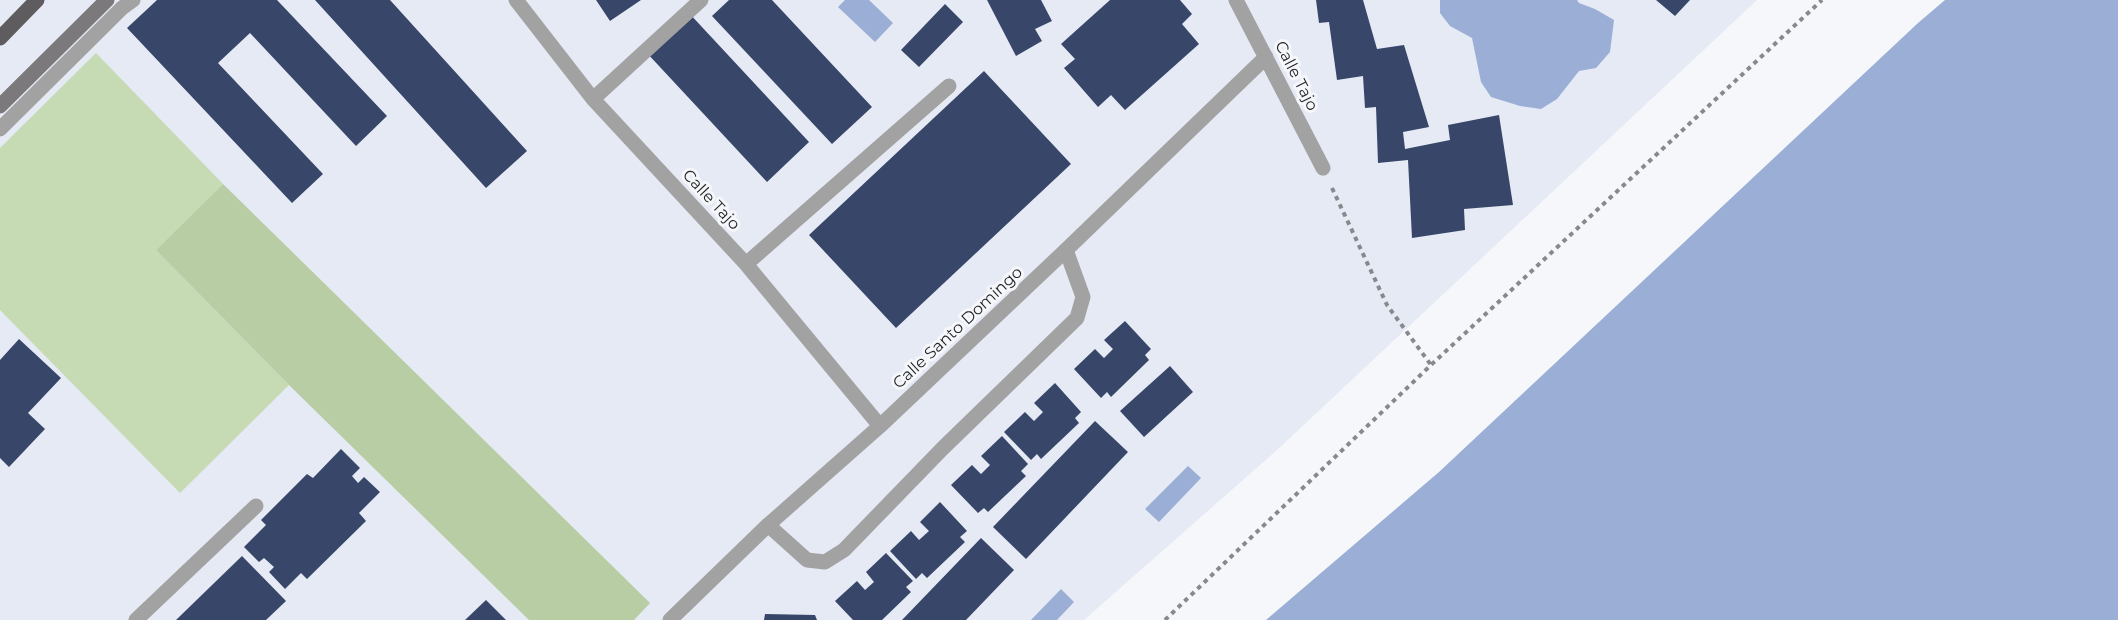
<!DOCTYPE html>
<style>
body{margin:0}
canvas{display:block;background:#f5f7fb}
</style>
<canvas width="2118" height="620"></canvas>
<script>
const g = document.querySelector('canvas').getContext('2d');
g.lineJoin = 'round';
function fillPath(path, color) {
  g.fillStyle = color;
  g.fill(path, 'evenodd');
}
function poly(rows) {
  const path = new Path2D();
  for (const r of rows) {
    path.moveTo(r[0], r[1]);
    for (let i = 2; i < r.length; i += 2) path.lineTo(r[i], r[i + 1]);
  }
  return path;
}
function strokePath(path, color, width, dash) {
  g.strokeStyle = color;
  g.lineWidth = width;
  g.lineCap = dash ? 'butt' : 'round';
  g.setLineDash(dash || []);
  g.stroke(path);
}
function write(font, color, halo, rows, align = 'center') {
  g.font = font + ' Montserrat,sans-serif';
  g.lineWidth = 6;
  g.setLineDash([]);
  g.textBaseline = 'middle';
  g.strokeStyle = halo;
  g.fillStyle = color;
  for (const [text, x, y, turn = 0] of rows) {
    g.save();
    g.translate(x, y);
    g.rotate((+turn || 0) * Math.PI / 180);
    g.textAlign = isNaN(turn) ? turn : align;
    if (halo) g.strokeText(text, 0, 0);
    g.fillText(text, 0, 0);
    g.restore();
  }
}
const built = poly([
 [0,0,1757,0,1277,450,1084,620,0,620]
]);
const green = poly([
 [96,53,223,184,156,250,289,385,180,493,0,310,0,148]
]);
const forest = poly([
 [223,184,650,603,634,620,529,620,289,385,156,250]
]);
const water = poly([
 [845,0,869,0,893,23,875,42,838,7],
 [1440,0,1577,0,1579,3,1595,9,1614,20,1610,52,1596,68,1579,71,1557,99,1541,109,1520,106,1491,97,1481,82,1472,38,1450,26,1440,13],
 [1945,0,2118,0,2118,620,1266,620,1439,472,1918,23],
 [1188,466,1201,478,1159,522,1145,509],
 [1061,589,1074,602,1057,620,1031,620]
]);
const building = poly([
 [157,0,277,0,387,116,356,146,250,33,218,63,323,174,292,203,127,28],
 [315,0,390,0,527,151,486,188],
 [596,0,641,0,610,21],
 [729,0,772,0,872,107,832,144,712,16],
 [987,0,1041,0,1052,21,1035,29,1042,41,1016,56],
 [1110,0,1180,0,1192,14,1182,24,1199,44,1125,110,1111,95,1098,107,1064,68,1075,59,1061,44],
 [1316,0,1363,0,1377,49,1404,45,1429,127,1403,132,1405,149,1450,140,1448,125,1499,115,1513,205,1464,209,1465,230,1412,238,1408,160,1378,163,1376,107,1365,108,1363,76,1337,80,1329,22,1319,23],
 [1656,0,1690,0,1675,16],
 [945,4,963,22,919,67,901,50],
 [688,12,809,142,767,182,646,52],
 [984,71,1071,164,896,328,809,235],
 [1125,321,1151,349,1145,355,1149,360,1111,397,1107,392,1101,398,1074,369,1095,349,1104,358,1113,349,1104,340],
 [19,339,61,378,28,413,45,429,9,467,0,458,0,360],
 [1170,366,1193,392,1144,437,1120,411],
 [1055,383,1081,412,1075,418,1079,423,1041,459,1037,454,1031,460,1004,432,1025,412,1034,421,1043,412,1034,403],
 [1095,421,1128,452,1026,559,993,527],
 [1002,436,1028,464,1021,471,1026,476,988,512,984,508,978,513,951,485,972,465,981,474,990,465,981,456],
 [341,449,360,468,352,476,358,483,364,477,380,492,359,513,366,521,307,579,301,573,285,589,269,572,274,567,264,558,259,562,244,547,266,525,261,520,307,474,313,478],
 [940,502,967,531,960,537,965,542,927,578,922,573,916,579,890,551,911,531,919,540,929,531,920,522],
 [981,538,1014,570,966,620,902,620],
 [886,553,913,581,906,587,911,592,882,620,853,620,835,601,857,581,865,590,874,582,866,572],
 [242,556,286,601,266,620,176,620],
 [486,600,506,620,465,620],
 [765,614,815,615,817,620,764,620]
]);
const path = poly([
 [1332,188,1387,305,1431,365],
 [1165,620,1431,365,1822,0]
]);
const lane = poly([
 [768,525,807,560,825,562,844,550,943,448,1077,318,1083,297,1066,250]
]);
const street = poly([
 [516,0,593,99,746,264,880,426],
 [1236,0,1323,168],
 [593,99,701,0],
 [0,129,122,8,133,0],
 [746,264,949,86],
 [136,620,256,506],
 [670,620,768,525,880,426,1066,250,1266,57]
]);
const secondary = poly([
 [0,106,107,0]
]);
const primary = poly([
 [0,38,37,0]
]);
const streetNames = [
 ["Calle Tajo",1296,76,63],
 ["Calle Tajo",711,200,47],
 ["Calle Santo Domingo",958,328,-43]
];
fillPath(built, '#e5eaf5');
fillPath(green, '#c6dab3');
fillPath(forest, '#b8cda3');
fillPath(water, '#9aaed6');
fillPath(building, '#384669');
strokePath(path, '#88898c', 4, [4.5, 4.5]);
strokePath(lane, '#a3a2a3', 15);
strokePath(street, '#a3a2a3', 15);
strokePath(secondary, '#7b797b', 15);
strokePath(primary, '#5f5c5f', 15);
write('16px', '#242526', '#f5f7fb', streetNames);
</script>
